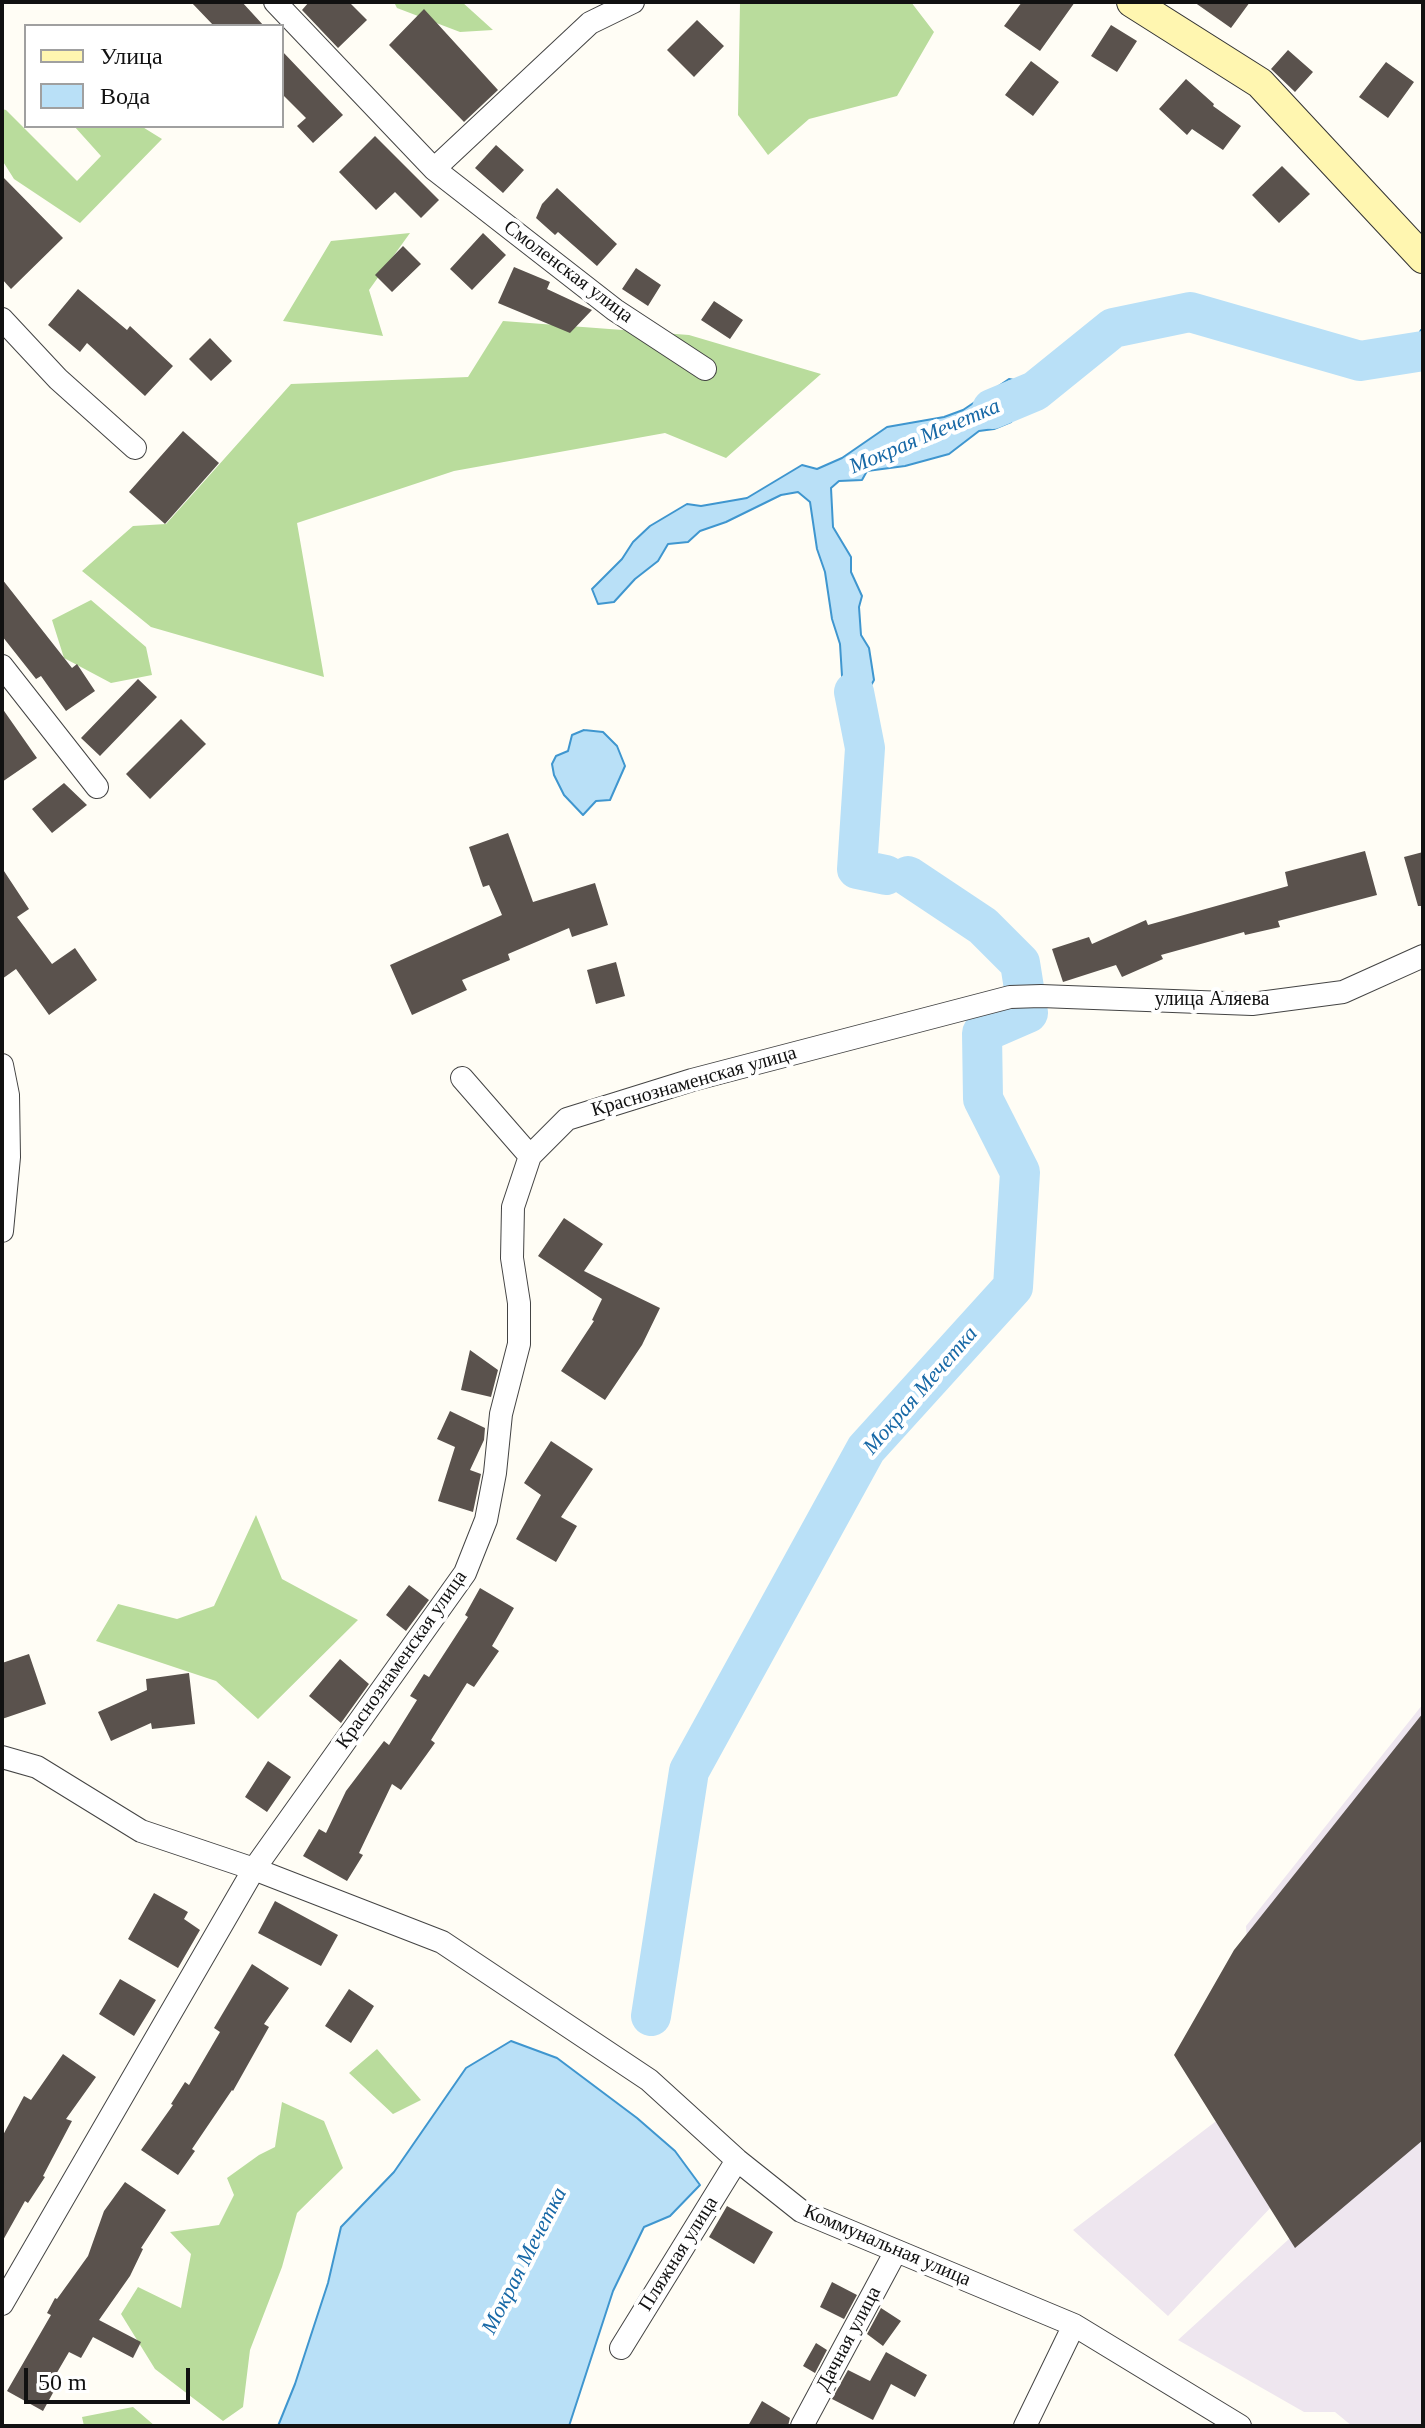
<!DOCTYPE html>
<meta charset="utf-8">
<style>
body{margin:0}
#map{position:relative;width:1425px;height:2428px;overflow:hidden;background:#fffdf5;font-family:"Times New Roman",serif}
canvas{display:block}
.frame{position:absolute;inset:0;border:4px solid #111;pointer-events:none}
.legend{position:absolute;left:24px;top:24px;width:260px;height:104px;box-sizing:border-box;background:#fff;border:2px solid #a0a0a0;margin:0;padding:10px 14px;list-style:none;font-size:24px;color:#111}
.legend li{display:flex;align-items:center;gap:16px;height:40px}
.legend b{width:40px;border:2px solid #a0a0a0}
.scale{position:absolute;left:24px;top:2368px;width:166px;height:36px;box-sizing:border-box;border:4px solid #111;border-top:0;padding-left:10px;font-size:24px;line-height:28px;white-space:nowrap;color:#111;-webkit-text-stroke:6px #fff;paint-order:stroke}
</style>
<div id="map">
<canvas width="1425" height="2428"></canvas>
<div class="frame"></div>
<ul class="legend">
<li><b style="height:10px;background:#fff6b0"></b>Улица</li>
<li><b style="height:22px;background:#b9e0f7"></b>Вода</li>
</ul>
<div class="scale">50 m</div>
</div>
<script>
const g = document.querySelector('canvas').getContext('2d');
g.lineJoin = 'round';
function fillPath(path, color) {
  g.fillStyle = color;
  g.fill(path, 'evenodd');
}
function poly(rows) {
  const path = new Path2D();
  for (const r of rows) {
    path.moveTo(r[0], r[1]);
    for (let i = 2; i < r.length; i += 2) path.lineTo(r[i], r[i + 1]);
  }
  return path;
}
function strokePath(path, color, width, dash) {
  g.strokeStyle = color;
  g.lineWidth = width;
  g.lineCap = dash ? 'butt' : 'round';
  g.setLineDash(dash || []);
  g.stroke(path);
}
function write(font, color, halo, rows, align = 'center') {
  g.font = font + ' "Times New Roman",serif';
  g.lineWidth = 8;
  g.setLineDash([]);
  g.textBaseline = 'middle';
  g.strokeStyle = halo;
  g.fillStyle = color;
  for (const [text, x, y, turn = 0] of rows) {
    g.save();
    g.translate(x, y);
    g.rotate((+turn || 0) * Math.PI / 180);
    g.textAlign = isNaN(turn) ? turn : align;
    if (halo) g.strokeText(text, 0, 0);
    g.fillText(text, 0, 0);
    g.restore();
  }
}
const industrial = poly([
 [1423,1704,1423,2426,1352,2426,1335,2412,1304,2412,1178,2340,1334,2198,1310,2166,1168,2316,1073,2230,1257,2090,1246,1926]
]);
const forest = poly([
 [394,2,462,2,493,30,460,32,397,8],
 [740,2,911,2,934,32,897,96,809,119,768,155,738,115],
 [2,109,6,110,77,181,101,156,74,126,141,126,162,139,80,223,14,179,2,160],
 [410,233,369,290,383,336,283,321,331,241],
 [503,321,689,335,821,374,726,458,665,433,454,471,297,523,324,677,151,627,82,571,133,526,166,524,291,384,468,377],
 [91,600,146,647,152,675,111,683,64,658,52,620],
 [256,1515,282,1579,358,1620,258,1719,216,1681,96,1641,118,1604,177,1619,214,1606],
 [377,2049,421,2100,393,2114,349,2073],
 [282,2102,324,2121,343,2168,297,2213,282,2267,250,2350,243,2407,223,2421,155,2369,121,2314,138,2287,181,2308,191,2254,170,2232,219,2225,234,2195,227,2178,259,2155,275,2147],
 [133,2407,155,2426,84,2426,82,2417]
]);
const water = poly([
 [1421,330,1423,330,1423,369,1400,360,1400,350,1403,343,1415,342,1421,330],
 [1009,379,1035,384,1044,391,1040,404,1024,407,1011,422,994,429,979,431,949,454,905,466,867,471,862,480,839,481,831,488,833,527,851,557,851,572,862,596,859,607,861,635,869,648,874,680,869,689,873,735,869,747,856,745,843,692,840,644,832,619,825,572,817,549,810,502,798,492,781,495,726,522,700,531,688,542,668,544,658,561,635,579,614,602,598,604,592,589,622,559,633,542,650,526,687,504,701,506,747,498,802,465,817,469,842,458,887,427,944,417,963,410,1009,379],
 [584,730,603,732,617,746,625,766,610,800,596,801,583,815,564,795,554,775,552,764,556,756,568,751,572,735,584,730],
 [511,2041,557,2058,637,2118,675,2151,700,2185,670,2216,644,2227,613,2291,569,2426,278,2426,295,2384,328,2283,341,2227,394,2172,466,2068,511,2041]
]);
const river = poly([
 [992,409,1035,391,1113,328,1190,312,1360,361,1423,351],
 [854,692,865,748,857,869,886,875],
 [651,2016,689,1771,866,1449,1013,1287,1020,1172,983,1099,982,1033,1028,1013,1020,963,983,926,908,876]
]);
const building = poly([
 [191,2,242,2,264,26,214,26],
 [309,2,349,2,367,20,338,48,302,10],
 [1022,2,1075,2,1040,51,1004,26],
 [1194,2,1250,2,1231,28],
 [424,9,498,90,464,122,389,45],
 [697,20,724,46,694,77,667,50],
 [1111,25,1137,41,1117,72,1091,56],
 [1288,50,1313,72,1295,92,1271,69],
 [282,51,343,115,313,143,297,126,306,118,282,94],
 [1031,61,1059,82,1033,116,1005,95],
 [1386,62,1414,82,1388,118,1359,97],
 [1186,79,1214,104,1213,106,1241,126,1223,150,1192,129,1187,135,1159,109],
 [375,136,439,200,421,218,395,192,376,210,339,172],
 [496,145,524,170,503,193,475,168],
 [1282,166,1310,194,1279,223,1252,195],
 [2,176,63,238,11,289,2,279],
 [557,188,617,244,597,266,558,232,555,235,536,218,542,204],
 [483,233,506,255,472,290,450,269],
 [403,246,421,264,392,292,375,275],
 [514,267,550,282,547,289,592,310,570,333,498,303],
 [636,268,661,285,648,306,622,289],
 [78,289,127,330,130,326,173,366,145,396,87,343,80,352,48,325],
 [714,301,743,320,730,339,701,320],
 [210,338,232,361,211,381,189,359],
 [183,431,219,463,165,524,129,492],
 [2,579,72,668,77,664,95,691,66,711,41,676,36,679,2,636],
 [138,679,157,697,100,756,81,738],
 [2,708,37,758,2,782],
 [181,719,206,744,150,799,126,774],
 [64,783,87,805,52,833,32,809],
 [508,833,533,902,595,883,608,925,572,937,569,928,508,954,510,960,462,980,467,990,412,1015,390,965,502,915,489,885,483,887,469,847],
 [1365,851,1377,895,1278,921,1280,927,1245,935,1244,932,1161,955,1163,959,1122,977,1116,965,1063,982,1052,949,1089,937,1092,944,1146,920,1148,925,1288,886,1285,872],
 [1423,852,1423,906,1418,906,1404,857],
 [2,868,29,909,17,917,52,964,75,948,97,980,49,1015,16,969,2,979],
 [616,962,625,996,596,1004,587,970],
 [564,1218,603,1244,584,1271,660,1308,642,1345,605,1400,561,1371,594,1321,592,1320,602,1299,538,1256],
 [470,1350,498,1370,491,1397,461,1390],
 [450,1411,485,1428,484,1440,470,1470,481,1474,473,1512,438,1501,455,1447,437,1439],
 [551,1441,593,1469,561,1517,577,1526,556,1562,516,1539,541,1495,524,1483],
 [409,1585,429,1600,406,1631,386,1615],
 [480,1588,514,1608,492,1646,499,1651,474,1687,467,1683,431,1740,435,1743,401,1790,392,1784,359,1853,363,1855,347,1881,303,1856,319,1829,326,1833,346,1791,384,1741,389,1745,417,1700,410,1696,424,1674,429,1677,468,1617,465,1615],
 [29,1654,46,1704,2,1719,2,1663],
 [340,1659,369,1684,341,1723,309,1696],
 [189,1673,195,1724,152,1729,151,1723,111,1741,98,1712,147,1690,146,1679],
 [1423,1713,1423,2140,1295,2248,1174,2055,1234,1950],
 [268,1761,291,1777,267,1812,245,1797],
 [154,1893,188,1912,184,1919,200,1930,178,1968,128,1939],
 [275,1901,338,1935,321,1966,258,1933],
 [252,1964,289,1988,264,2024,269,2027,233,2091,232,2090,192,2149,195,2151,178,2175,141,2150,173,2105,171,2104,185,2082,189,2085,220,2032,214,2028],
 [120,1979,156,2000,134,2036,99,2014],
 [349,1989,374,2006,351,2043,325,2026],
 [63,2054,96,2077,66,2119,72,2121,43,2176,45,2177,28,2203,25,2201,2,2242,2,2137,24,2096,31,2100],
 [125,2182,166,2210,141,2248,143,2249,130,2276,99,2320,141,2342,133,2358,93,2337,81,2358,69,2352,48,2388,54,2391,43,2411,7,2391,51,2315,47,2313,55,2298,57,2299,88,2256,104,2211],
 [727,2206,773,2232,754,2264,709,2237],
 [832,2282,857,2295,844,2319,820,2307],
 [881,2308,901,2321,883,2346,867,2334],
 [816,2343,827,2350,815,2373,803,2366],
 [886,2352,927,2375,915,2397,891,2384,873,2420,832,2399,848,2370,870,2381],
 [762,2401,790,2418,788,2426,748,2426]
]);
const street = poly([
 [275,2,434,169,615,310,705,369],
 [434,169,590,23,633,2],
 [2,319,58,379,135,448],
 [2,666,97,787],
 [2,1065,8,1095,9,1157,2,1231],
 [462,1078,530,1156],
 [2,1757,37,1767,141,1831,254,1869,442,1942,649,2080,737,2160,801,2211,1074,2325,1240,2426],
 [2,2304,254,1869,465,1573,486,1520,495,1473,501,1414,519,1344,519,1303,512,1258,513,1207,530,1156,567,1119,692,1080,1010,997,1041,996,1252,1004,1343,992,1423,956],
 [621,2348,737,2160],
 [802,2426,896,2251],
 [1025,2426,1074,2325]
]);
const secondary = poly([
 [1132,2,1260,83,1423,258]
]);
const streetNames = [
 ["Смоленская улица",568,272,37],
 ["улица Аляева",1212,1000],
 ["Краснознаменская улица",694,1082,-16],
 ["Краснознаменская улица",402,1660,-55],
 ["Коммунальная улица",887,2246,23],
 ["Пляжная улица",679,2254,-58],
 ["Дачная улица",849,2339,-62]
];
const waterNames = [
 ["Мокрая Мечетка",925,437,-23],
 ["Мокрая Мечетка",921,1391,-49],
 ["Мокрая Мечетка",525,2261,-63]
];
fillPath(industrial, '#eee6ef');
fillPath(forest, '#b9dc9c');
fillPath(water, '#b9e0f7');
strokePath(water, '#3f96cf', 2);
strokePath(river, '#b9e0f7', 40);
fillPath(building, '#5a524d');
strokePath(street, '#444', 24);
strokePath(secondary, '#333', 32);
strokePath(street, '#fff', 22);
strokePath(secondary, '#fff6b0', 30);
write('20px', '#111', '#fff', streetNames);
write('italic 22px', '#1768a6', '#fff', waterNames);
</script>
